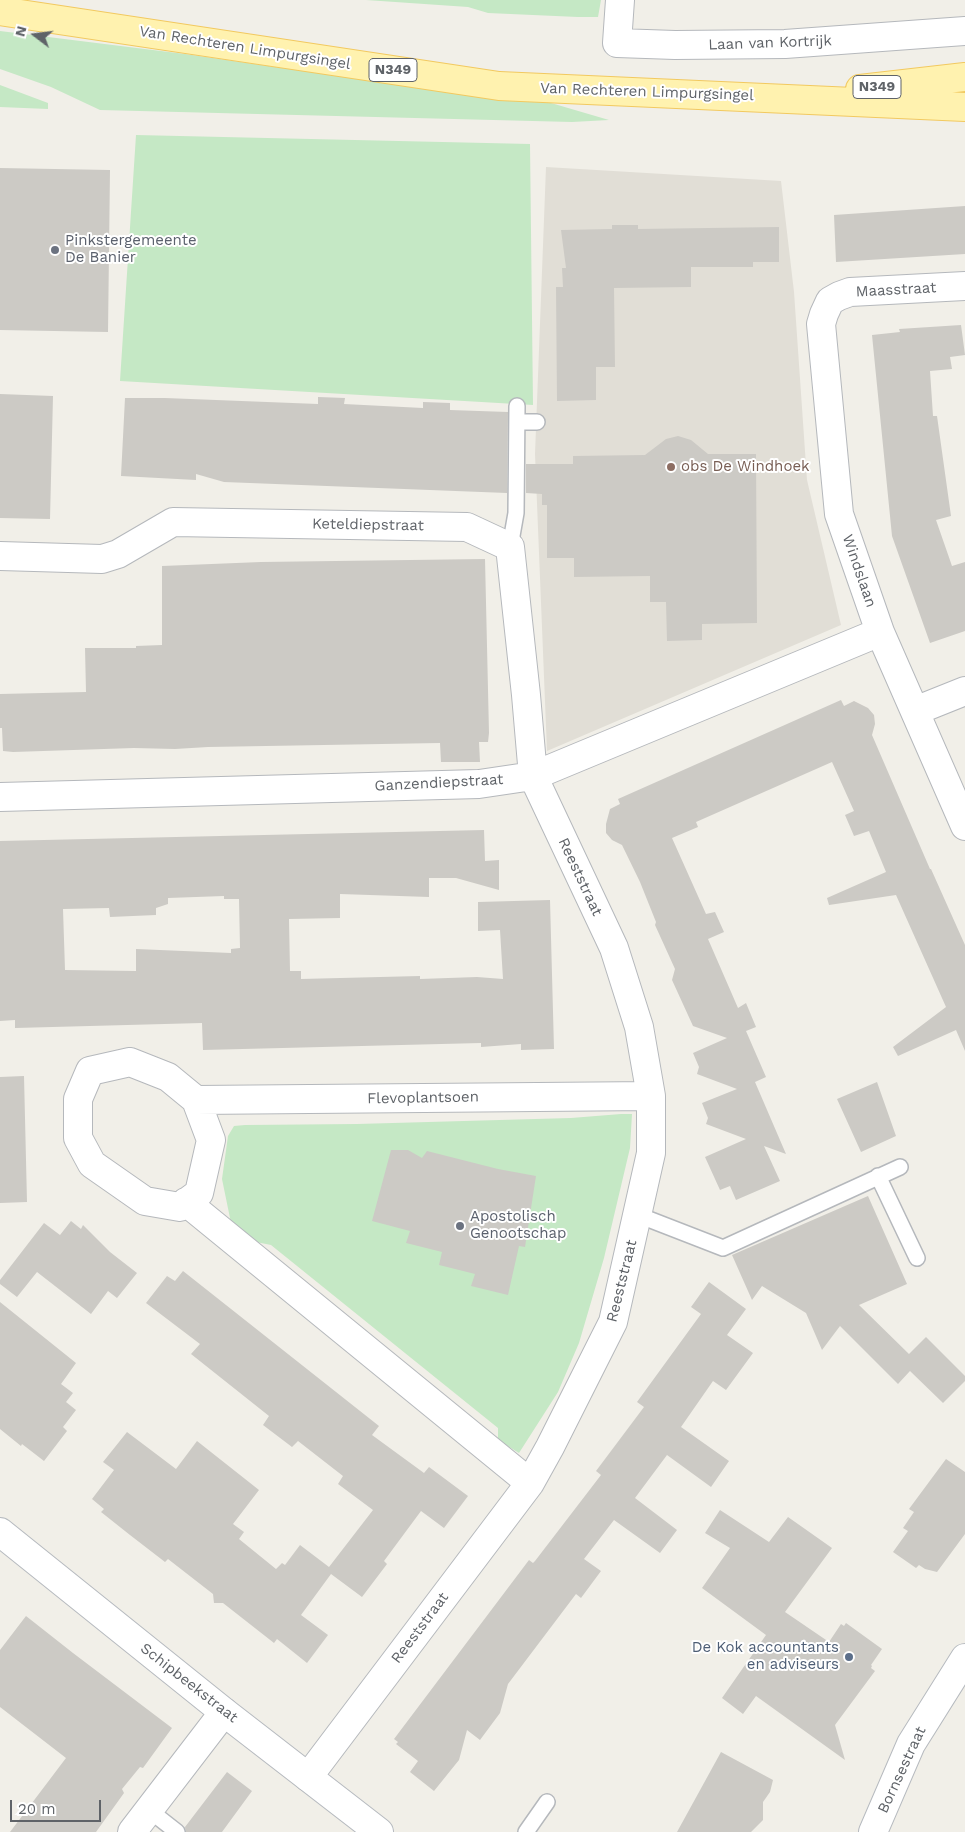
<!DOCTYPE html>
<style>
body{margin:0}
#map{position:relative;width:965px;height:1832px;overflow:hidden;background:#f1efe8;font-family:"Work Sans",sans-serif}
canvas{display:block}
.north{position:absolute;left:10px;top:10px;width:50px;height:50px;-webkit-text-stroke:4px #fff;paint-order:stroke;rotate:285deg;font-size:14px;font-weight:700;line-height:20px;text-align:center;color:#5f6368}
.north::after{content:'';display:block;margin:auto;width:18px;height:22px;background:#5f6368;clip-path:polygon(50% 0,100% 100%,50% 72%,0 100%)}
.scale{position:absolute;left:10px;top:1800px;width:91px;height:22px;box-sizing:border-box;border:2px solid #5f6368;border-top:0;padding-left:6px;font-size:15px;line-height:18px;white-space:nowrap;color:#5f6368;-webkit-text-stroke:4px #fff;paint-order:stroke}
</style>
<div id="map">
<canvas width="965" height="1832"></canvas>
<div class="north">N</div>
<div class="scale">20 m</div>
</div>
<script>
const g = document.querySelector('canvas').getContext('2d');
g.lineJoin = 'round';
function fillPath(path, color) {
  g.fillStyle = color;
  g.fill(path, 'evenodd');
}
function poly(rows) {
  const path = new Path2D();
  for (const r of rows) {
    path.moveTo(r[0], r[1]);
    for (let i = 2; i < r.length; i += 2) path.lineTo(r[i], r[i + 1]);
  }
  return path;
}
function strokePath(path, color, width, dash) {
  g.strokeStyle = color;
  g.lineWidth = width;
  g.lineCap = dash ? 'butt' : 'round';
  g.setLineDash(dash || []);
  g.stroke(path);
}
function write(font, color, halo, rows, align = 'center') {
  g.font = font + ' "Work Sans",sans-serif';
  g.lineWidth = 4;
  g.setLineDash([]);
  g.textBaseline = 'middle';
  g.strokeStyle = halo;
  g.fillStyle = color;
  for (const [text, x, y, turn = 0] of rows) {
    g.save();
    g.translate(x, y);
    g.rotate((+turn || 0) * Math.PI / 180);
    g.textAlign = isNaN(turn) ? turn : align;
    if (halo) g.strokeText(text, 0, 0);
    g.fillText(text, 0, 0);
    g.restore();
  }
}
const education = poly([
 [546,167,781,181,794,292,807,480,841,625,547,751,535,454]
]);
const green = poly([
 [366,0,601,0,598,17,578,17,488,13,468,7],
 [0,31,185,54,380,82,551,103,609,120,572,122,100,110,51,87,0,69],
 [0,85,48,103,48,109,0,107],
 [136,135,530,144,533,405,120,381],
 [621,1114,632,1114,630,1148,604,1258,579,1343,558,1392,519,1453,498,1440,498,1428,271,1245,246,1240,231,1223,222,1179,228,1136,234,1126,245,1125,357,1124,571,1118]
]);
const building = poly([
 [0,168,110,170,108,332,0,330],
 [965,206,965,254,836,262,834,215],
 [612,225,638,225,638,229,779,227,779,262,753,262,753,267,691,267,691,287,614,288,615,367,596,367,596,400,557,401,556,287,563,287,562,268,566,268,561,230,612,229],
 [961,325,965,355,950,357,952,369,930,371,933,416,937,416,951,516,936,520,952,566,965,562,965,631,930,643,892,536,872,335,900,332,899,329],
 [0,394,53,396,50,519,0,518],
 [318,397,345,398,344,404,423,408,423,402,450,403,450,410,508,412,507,493,224,482,196,474,196,480,121,476,125,398,165,398,318,404],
 [678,436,691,440,708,454,756,454,757,623,702,624,702,640,667,641,666,602,650,602,650,576,574,577,574,558,547,558,547,505,542,505,542,494,526,493,526,464,573,464,573,456,645,455,666,439],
 [485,559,489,733,488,742,479,742,480,762,441,762,440,743,208,747,175,749,134,748,13,752,3,751,2,728,0,728,0,694,86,692,85,648,136,648,136,646,162,645,162,566,261,562],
 [841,700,844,706,854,701,868,708,874,715,875,724,872,735,930,869,931,869,965,945,965,1051,956,1030,898,1056,893,1047,946,1007,896,895,829,905,827,898,886,872,869,831,854,836,845,815,854,811,832,762,696,822,698,827,672,838,706,914,715,912,724,932,708,939,738,1008,746,1003,756,1027,746,1031,766,1077,755,1082,786,1154,764,1146,780,1181,736,1200,730,1186,720,1190,705,1157,746,1139,706,1124,708,1118,702,1103,737,1089,697,1074,699,1067,693,1053,727,1038,693,1026,672,980,675,969,655,925,656,922,640,882,622,845,612,840,606,833,606,824,610,809,620,804,618,799],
 [484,830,485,861,499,860,499,890,456,878,429,878,429,897,340,894,340,918,289,919,290,971,301,971,301,979,420,976,420,979,477,977,503,979,500,930,478,931,478,902,550,900,554,1049,521,1050,521,1044,481,1047,481,1043,203,1050,202,1023,15,1028,15,1020,0,1021,0,841],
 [224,896,224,899,239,899,240,948,231,949,231,953,136,949,136,971,65,970,63,909,109,908,110,917,156,915,156,908,168,904,168,898],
 [24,1076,27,1202,0,1203,0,1077],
 [877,1082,896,1136,861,1152,837,1099],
 [391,1150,408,1150,422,1158,427,1151,498,1169,536,1176,525,1247,519,1246,508,1295,471,1286,475,1274,439,1265,442,1252,406,1243,410,1231,372,1221],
 [868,1196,907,1284,859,1305,909,1354,926,1337,965,1376,965,1381,943,1403,910,1371,898,1384,840,1326,822,1350,806,1313,762,1286,752,1300,732,1255],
 [71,1221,81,1229,83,1225,110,1252,137,1273,117,1298,108,1291,91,1314,37,1272,17,1297,0,1284,0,1280,44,1223,60,1235],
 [183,1271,379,1426,372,1435,424,1473,429,1467,468,1496,444,1528,421,1511,384,1561,387,1564,362,1597,331,1574,301,1615,328,1635,307,1663,277,1639,274,1643,223,1603,214,1603,213,1594,168,1559,165,1562,130,1535,101,1512,104,1509,92,1499,114,1470,103,1462,127,1432,176,1469,197,1441,259,1490,233,1524,244,1532,239,1539,276,1569,282,1563,285,1565,300,1545,329,1567,373,1510,338,1484,343,1476,298,1441,292,1447,263,1425,269,1416,191,1354,200,1344,146,1303,167,1276,175,1281],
 [709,1282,746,1309,727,1335,753,1353,726,1390,713,1381,681,1427,729,1461,711,1487,667,1455,635,1498,677,1530,660,1553,614,1520,584,1559,601,1571,581,1598,576,1594,508,1684,500,1713,480,1740,467,1730,459,1760,434,1791,410,1772,418,1761,396,1744,398,1742,394,1739,529,1560,533,1563,535,1561,601,1475,596,1471,644,1407,637,1402,701,1314,691,1307],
 [0,1302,76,1363,61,1384,73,1393,66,1402,76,1410,63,1427,67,1431,44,1461,22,1444,21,1446,0,1429],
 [946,1459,965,1472,965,1534,937,1572,925,1569,919,1565,916,1568,893,1552,908,1531,903,1528,914,1512,909,1509],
 [720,1510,769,1542,788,1517,832,1548,785,1612,829,1642,841,1624,844,1626,846,1623,882,1649,871,1665,872,1666,871,1668,875,1671,835,1725,845,1760,756,1696,743,1714,722,1698,766,1635,702,1588,730,1548,705,1533],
 [26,1616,73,1653,172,1728,143,1768,140,1767,122,1789,124,1793,96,1832,10,1832,66,1758,0,1707,0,1650],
 [721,1752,773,1780,770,1792,763,1802,763,1820,751,1832,677,1832],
 [227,1772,252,1791,222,1832,186,1832,185,1827]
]);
const lane = poly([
 [517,422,537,422],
 [510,547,516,513,517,406],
 [878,1176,917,1258],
 [638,1215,723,1248,900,1167],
 [149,1810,177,1832],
 [526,1832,547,1802]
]);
const street = poly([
 [620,0,617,43,675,45,785,44,965,31],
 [965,286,850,292,839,296,830,301,824,314,821,324,839,514,880,632,965,826],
 [0,556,102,559,118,554,173,522,467,527,510,547,526,695,533,776,614,948,639,1027,651,1096,651,1153,613,1322,550,1447,530,1483,308,1777],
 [915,711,965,691],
 [0,797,479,784,533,776,880,632],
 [130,1062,168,1077,196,1100,211,1140,199,1193,180,1207,145,1201,92,1164,78,1138,78,1099,90,1071,130,1062],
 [196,1100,651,1096],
 [186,1202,530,1483],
 [132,1832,224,1712]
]);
const secondary = poly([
 [0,1532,224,1712,379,1832],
 [873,1832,911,1744,965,1658]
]);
const primary = poly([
 [0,11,499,86,965,107],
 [860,89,965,77]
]);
const markers = [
 [55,250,5,"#6b7280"],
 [671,467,5,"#8d6e63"],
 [460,1226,5,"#6b7280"],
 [849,1657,5,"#5c6f8a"]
];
const shields = [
 [393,70,48],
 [877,87,48]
];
const shieldNames = [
 ["N349",393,70],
 ["N349",877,87]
];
const streetNames = [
 ["Laan van Kortrijk",770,43,-2],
 ["Van Rechteren Limpurgsingel",245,48,9],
 ["Van Rechteren Limpurgsingel",647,92,2],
 ["Maasstraat",896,290,-3],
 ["Keteldiepstraat",368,525,1],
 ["Windslaan",859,571,71],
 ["Ganzendiepstraat",439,783,-3],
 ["Reeststraat",580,877,65],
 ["Flevoplantsoen",423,1098,-1],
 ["Reeststraat",622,1281,-76],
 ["Reeststraat",420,1628,-53],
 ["Schipbeekstraat",189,1683,38],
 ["Bornsestraat",902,1770,-65]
];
const worshipNames = [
 ["Pinkstergemeente",65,241],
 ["De Banier",65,258],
 ["Apostolisch",470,1217],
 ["Genootschap",470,1234]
];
const educationNames = [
 ["obs De Windhoek",681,467]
];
const serviceNames = [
 ["De Kok accountants",839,1648],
 ["en adviseurs",839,1665]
];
fillPath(education, '#e1ded6');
fillPath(green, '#c5e8c5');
fillPath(building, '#cccac5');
strokePath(lane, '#b5b8bc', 18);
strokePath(street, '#b5b8bc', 30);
strokePath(secondary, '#b6babf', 30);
strokePath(primary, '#f2c960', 30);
strokePath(lane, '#fff', 15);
strokePath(street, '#fff', 28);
strokePath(secondary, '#fff', 28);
strokePath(primary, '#fff2af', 28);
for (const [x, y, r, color] of markers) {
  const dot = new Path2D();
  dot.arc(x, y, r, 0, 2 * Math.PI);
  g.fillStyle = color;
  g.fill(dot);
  strokePath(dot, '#fff', 2);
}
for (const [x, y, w] of shields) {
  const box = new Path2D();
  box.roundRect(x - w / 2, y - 11.5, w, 23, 4);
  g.fillStyle = '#fff';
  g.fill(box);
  strokePath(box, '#5f6368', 1);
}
write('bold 14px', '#5f6368', null, shieldNames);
write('15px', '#5f6368', '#fff', streetNames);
write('15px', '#5b616d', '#fff', worshipNames, 'left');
write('15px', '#785e54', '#fff', educationNames, 'left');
write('15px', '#4e5e75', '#fff', serviceNames, 'right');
</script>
